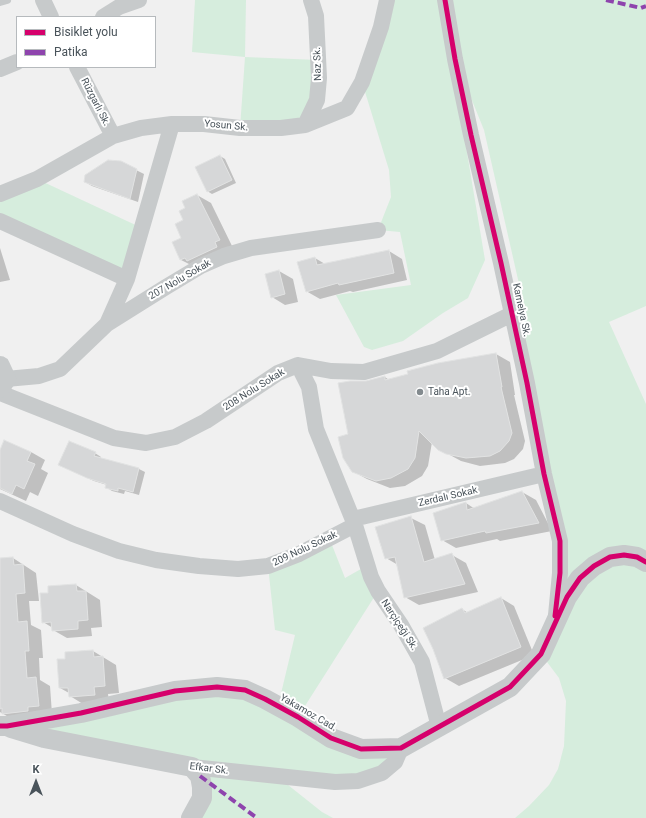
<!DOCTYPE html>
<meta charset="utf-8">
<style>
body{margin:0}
#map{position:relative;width:646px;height:818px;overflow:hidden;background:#f0f0f0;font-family:Roboto,sans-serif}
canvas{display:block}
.legend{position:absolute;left:16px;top:16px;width:140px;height:52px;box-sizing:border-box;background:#fff;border:1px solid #b6babd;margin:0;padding:5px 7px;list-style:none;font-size:12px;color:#49535a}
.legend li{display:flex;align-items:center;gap:8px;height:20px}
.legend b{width:20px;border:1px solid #b6babd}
.north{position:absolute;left:16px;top:762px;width:40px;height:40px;-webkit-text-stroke:3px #fff;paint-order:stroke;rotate:0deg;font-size:11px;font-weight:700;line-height:16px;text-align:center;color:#49535a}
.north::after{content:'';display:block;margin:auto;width:14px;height:18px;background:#49535a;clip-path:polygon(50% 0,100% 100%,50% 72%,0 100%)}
</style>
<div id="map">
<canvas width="646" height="818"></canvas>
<ul class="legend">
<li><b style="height:5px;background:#d6006c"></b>Bisiklet yolu</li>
<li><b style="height:5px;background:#8e44ad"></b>Patika</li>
</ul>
<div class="north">K</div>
</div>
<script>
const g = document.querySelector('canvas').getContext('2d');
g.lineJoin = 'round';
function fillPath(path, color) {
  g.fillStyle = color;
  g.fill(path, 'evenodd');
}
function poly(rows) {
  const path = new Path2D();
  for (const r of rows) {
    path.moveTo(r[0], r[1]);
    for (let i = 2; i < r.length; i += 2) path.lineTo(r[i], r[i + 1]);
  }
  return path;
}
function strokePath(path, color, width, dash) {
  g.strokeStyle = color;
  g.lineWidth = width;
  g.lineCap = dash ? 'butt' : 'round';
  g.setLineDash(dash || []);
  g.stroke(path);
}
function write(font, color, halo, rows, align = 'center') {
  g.font = font + ' Roboto,sans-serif';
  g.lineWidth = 4;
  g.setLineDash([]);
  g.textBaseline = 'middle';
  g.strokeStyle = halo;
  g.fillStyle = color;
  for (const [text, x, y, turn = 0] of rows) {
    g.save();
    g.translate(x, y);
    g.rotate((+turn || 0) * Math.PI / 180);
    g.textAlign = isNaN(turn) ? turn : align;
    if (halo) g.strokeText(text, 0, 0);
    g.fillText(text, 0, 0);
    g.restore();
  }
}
const green = poly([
 [195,0,246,0,245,57,318,60,305,125,240,128,245,57,192,52],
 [387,0,646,0,646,306,609,322,646,404,646,818,515,818,529,806,549,785,558,769,564,746,566,701,559,678,541,654,560,573,512,314,527,319,484,130,456,61,463,129,485,260,468,298,443,313,403,341,372,350,364,347,336,295,411,285,400,232,378,230,391,197,389,170,362,82],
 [37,179,142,228,127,279,0,221,0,194],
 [330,540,345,578,368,565,378,591,298,717,331,738,401,748,382,773,278,777,322,812,333,818,191,818,200,776,7,726,217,687,278,706,295,635,275,630,268,566]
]);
const shadow = poly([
 [220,156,225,159,236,183,212,194,207,191],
 [136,170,144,174,138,202,92,186,85,182],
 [197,195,211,203,233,248,195,267,181,260,182,238,186,208],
 [0,248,10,280,0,282],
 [389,251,402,259,407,280,353,292,350,291,320,299,306,291,315,258,325,264],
 [279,271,293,279,298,302,285,305,272,297],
 [496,354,510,362,515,395,514,395,525,441,523,449,514,459,505,463,480,466,461,461,439,449,432,442,428,466,422,476,405,486,390,488,367,479,352,471,349,435,367,382,385,377,389,380],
 [5,441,31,452,45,460,41,469,48,473,38,496,30,492,26,501,0,489,0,449,1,450],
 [95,453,101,457,100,459,139,469,145,472,139,495,125,491,124,494,112,491,106,487,107,485,94,481,59,465],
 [522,492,536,500,552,531,500,541,497,539,456,548,442,540,466,503,475,509],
 [411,518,425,525,435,560,452,555,466,563,478,592,419,605,405,597,398,565,386,558],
 [13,558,36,573,39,601,29,601,31,625,41,630,43,658,39,658,40,680,50,686,52,714,17,722,0,712,0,559],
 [76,585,100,600,102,627,91,628,92,636,67,638,53,630,53,628,43,622,49,594],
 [501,598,514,606,534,655,459,686,445,678,462,609,468,613],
 [93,651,116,665,119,693,108,694,109,702,83,704,70,696,69,693,60,688,66,659]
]);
const building = poly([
 [220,155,232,180,207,192,195,167,220,155],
 [108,160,121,161,137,169,130,199,84,182,85,175,108,160],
 [197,194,220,240,215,242,217,247,187,261,185,258,180,260,172,242,181,238,175,224,183,220,179,211,185,208,182,201,197,194],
 [389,250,394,273,339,285,338,283,306,292,297,262,315,257,317,265,389,250],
 [279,270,285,294,271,298,265,274,279,270],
 [496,353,502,387,501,387,512,433,509,441,500,451,490,456,466,458,446,454,438,450,419,431,415,458,408,469,391,478,376,481,352,472,343,458,338,437,348,434,338,383,350,381,366,381,385,376,385,380,408,374,407,371,438,363,496,353],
 [4,440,31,452,27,461,35,464,24,489,16,485,12,494,0,488,0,450,4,440],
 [69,441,96,452,94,456,139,468,133,492,118,488,118,491,105,488,106,484,87,478,58,465,69,441],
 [522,491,539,523,486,533,485,531,441,541,433,513,466,502,467,510,522,491],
 [411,516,424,562,452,553,465,584,404,598,395,557,385,559,375,527,411,516],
 [13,557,14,565,23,564,25,593,16,594,18,622,27,621,29,651,25,651,27,678,36,677,39,706,28,707,28,711,2,714,2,708,0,709,0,558,13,557],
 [76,584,77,591,86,591,88,620,78,621,78,629,52,631,51,622,42,623,40,593,48,593,48,586,76,584],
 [501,597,521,647,444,679,433,649,423,628,462,608,465,613,501,597],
 [93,650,94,657,103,656,105,686,94,687,95,695,69,697,68,688,59,688,57,659,65,659,65,652,93,650]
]);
const service = poly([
 [0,2,7,0]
]);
const minor = poly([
 [43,0,51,17],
 [445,0,455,59,471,135,501,263,527,383,544,474,560,541,560,573,556,615],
 [103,17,119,7,139,0],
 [77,67,113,136],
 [0,69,17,62],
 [305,125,317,100,319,78,316,16,311,0],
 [0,194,37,179,113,136,141,128,172,124,204,124,240,128,281,128,305,125,347,108,362,82,381,27,387,0],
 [0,221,127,279],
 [107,324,127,279,172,124],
 [6,379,39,376,60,369,107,324,166,287,201,266,224,256,251,248,378,230],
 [0,393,114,438,146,443,175,437,206,421,278,373,298,365,331,371,364,372,437,351,512,314],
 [0,501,73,534,119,551,156,560,199,566,238,569,268,566,299,554,355,525,316,429,309,387,298,365],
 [353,519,544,474],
 [355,525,371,577,378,591,401,625,422,662,439,727],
 [192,767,335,782,358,781,382,773,395,762,401,748]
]);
const tertiary = poly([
 [0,366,6,379,0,388],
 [0,726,7,726,81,713,175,691,217,687,245,690,265,699,298,717,331,738,361,749,401,748,510,687,541,654,567,597,580,578,594,566,610,557,624,555,637,557,646,562],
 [11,728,44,738,192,767,200,776,202,787,202,798,191,818]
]);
const quiet = poly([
 [606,0,641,8,646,6],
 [200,776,257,818]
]);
const cycleway = poly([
 [445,0,455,59,471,135,501,263,527,383,544,474,560,541,560,573,555,616],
 [0,726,7,726,81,713,175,691,217,687,245,690,265,699,298,717,331,738,361,749,401,748,510,687,541,654,567,597,580,578,594,566,610,557,624,555,637,557,646,562]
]);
const markers = [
 [420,392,4,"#838a8e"]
];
const streetNames = [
 ["Naz Sk.",318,64,-92],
 ["Rüzgarlı Sk.",95,102,63],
 ["Yosun Sk.",226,126,5],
 ["207 Nolu Sokak",180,280,-30],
 ["Kamelya Sk.",521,310,78],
 ["208 Nolu Sokak",254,390,-32],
 ["Zerdalı Sokak",448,497,-13],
 ["209 Nolu Sokak",305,549,-25],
 ["Narçiçeği Sk.",399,625,57],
 ["Yakamoz Cad.",308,713,30],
 ["Efkar Sk.",209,769,7]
];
const poiNames = [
 ["Taha Apt.",428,392]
];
fillPath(green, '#d6eddd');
fillPath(shadow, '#0003');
fillPath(building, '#d6d7d8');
strokePath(building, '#e1e2e2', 1);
strokePath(service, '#c7cacb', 8);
strokePath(minor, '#c7cacb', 16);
strokePath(tertiary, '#c7cacb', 20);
strokePath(quiet, '#8e44ad', 4, [8, 4]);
strokePath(cycleway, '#d6006c', 5);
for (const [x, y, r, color] of markers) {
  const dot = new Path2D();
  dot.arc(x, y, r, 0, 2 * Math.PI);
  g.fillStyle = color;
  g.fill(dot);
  strokePath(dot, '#fff', 1.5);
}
write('10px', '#49535a', '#fff', streetNames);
write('10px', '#49535a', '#fff', poiNames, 'left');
</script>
